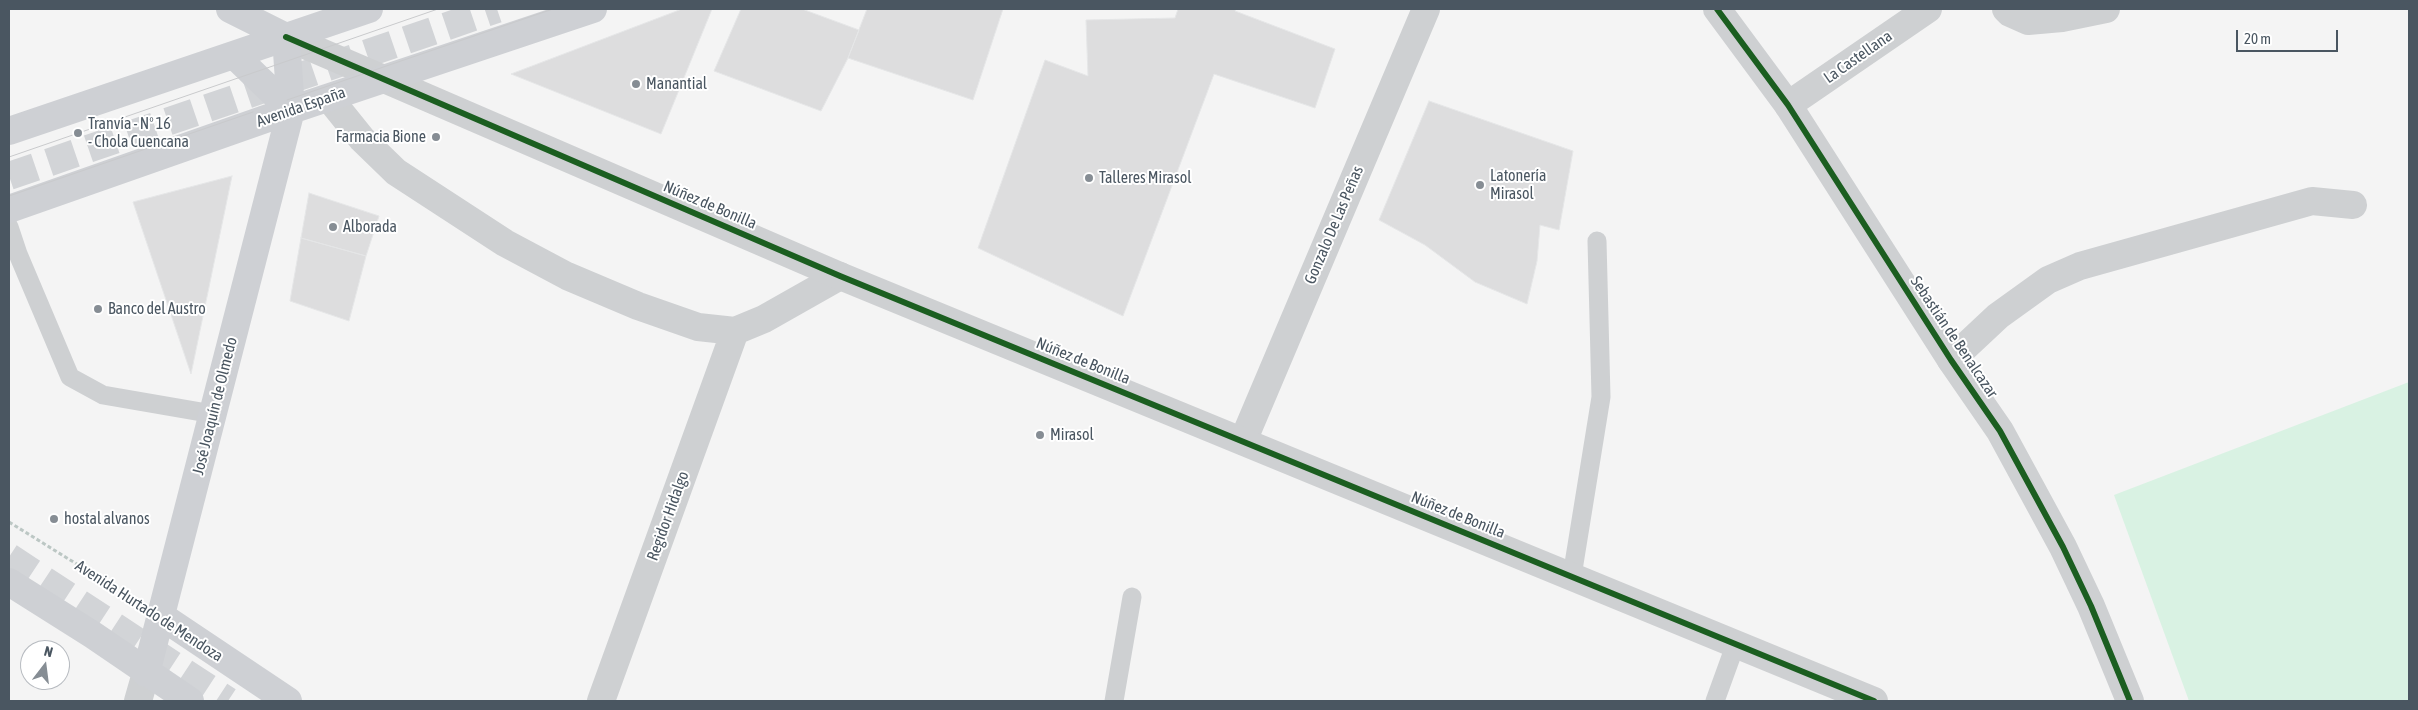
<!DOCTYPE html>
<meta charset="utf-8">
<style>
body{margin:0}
#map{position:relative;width:2418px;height:710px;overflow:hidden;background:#f4f4f4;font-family:"Asap Condensed",sans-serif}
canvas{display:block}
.frame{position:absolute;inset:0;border:10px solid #4a5661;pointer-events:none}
.north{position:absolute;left:20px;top:640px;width:50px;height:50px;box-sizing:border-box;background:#fff;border:1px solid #b7bbc0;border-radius:50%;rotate:15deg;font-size:14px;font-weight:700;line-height:20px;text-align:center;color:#4a5661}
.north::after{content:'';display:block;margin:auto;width:18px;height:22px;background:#868d94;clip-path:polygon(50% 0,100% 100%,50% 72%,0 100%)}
.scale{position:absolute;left:2236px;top:30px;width:102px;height:22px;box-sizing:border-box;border:2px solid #4a5661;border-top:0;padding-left:6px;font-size:15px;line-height:18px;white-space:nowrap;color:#4a5661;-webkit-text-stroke:4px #fff;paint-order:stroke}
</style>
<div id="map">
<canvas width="2418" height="710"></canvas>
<div class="frame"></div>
<div class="north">N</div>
<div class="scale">20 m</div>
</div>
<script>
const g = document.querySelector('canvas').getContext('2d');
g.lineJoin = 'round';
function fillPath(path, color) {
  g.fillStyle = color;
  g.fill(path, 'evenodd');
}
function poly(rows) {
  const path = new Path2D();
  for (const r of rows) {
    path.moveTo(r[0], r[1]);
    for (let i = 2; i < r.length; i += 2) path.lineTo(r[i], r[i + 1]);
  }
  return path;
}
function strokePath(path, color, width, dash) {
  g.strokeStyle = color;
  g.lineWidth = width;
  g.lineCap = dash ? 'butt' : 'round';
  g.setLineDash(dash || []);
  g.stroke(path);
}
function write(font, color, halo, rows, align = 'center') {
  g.font = font + ' "Asap Condensed",sans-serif';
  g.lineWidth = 4;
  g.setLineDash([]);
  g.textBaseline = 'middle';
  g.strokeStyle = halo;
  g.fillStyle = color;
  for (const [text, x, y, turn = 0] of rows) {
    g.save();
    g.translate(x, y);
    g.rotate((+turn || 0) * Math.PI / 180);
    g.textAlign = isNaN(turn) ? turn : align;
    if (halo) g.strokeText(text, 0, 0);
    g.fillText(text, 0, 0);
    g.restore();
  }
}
const green = poly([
 [2409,382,2409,701,2189,701,2114,495]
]);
const building = poly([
 [682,9,712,9,661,134,511,74,682,9],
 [741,9,802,9,859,30,848,58,821,111,714,71,741,9],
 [867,9,1003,9,973,100,848,58,867,9],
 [1178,9,1236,9,1235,11,1335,49,1315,108,1214,74,1123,316,978,248,1045,60,1088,76,1086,20,1175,18,1178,9],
 [1429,101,1573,151,1559,230,1540,225,1537,261,1527,304,1475,282,1425,245,1379,220,1429,101],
 [232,176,191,374,133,202,232,176],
 [309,193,379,216,366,256,301,238,309,193],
 [301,238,366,256,349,321,290,301,301,238]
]);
const tertiaryTunnel = poly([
 [9,176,497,9],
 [9,557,228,701]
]);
const path = poly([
 [9,522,133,599]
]);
const service = poly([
 [9,227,18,254,70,377,103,395,213,414],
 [1572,576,1601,397,1597,241],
 [1114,701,1132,597],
 [1715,701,1736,643]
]);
const minor = poly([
 [2006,9,2010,13,2028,21,2062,18,2106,9],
 [286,37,384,79],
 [329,98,362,139,396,172,505,243,567,276,638,306,698,327,735,331,764,319,840,276],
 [1788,105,1928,9],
 [1951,360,1998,316,2048,280,2080,266,2312,201,2353,205],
 [1243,441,1426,9],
 [138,701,146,673],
 [601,701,735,331]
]);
const tertiary = poly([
 [1717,9,1788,105,1951,360,2000,431,2063,547,2091,606,2130,701],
 [384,79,840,276,1874,701]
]);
const secondary = poly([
 [234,55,291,110],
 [9,131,369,9],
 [9,209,291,110,593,9],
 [9,582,93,635,190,701],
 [161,616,288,701],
 [146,673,291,110,286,37,230,9]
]);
const tram = poly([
 [287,100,553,9],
 [9,157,438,9],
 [9,196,253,112]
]);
const cycleway = poly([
 [1717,9,1788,105,1951,360,2000,431,2063,547,2091,606,2130,701],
 [286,37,840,276,1874,701]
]);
const markers = [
 [636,84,5,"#868d94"],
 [78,133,5,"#868d94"],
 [436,137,5,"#868d94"],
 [1089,178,5,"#868d94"],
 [1480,185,5,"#868d94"],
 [333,227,5,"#868d94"],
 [98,309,5,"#868d94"],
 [1040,435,5,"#868d94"],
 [54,519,5,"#868d94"]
];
const streetNames = [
 ["La Castellana",1858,57,-35],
 ["Avenida España",301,107,-19],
 ["Núñez de Bonilla",710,205,23],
 ["Gonzalo De Las Peñas",1334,225,-67],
 ["Sebastián de Benalcazar",1954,337,56],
 ["Núñez de Bonilla",1083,361,22],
 ["José Joaquín de Olmedo",215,406,-76],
 ["Núñez de Bonilla",1458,515,22],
 ["Regidor Hidalgo",668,516,-70],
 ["Avenida Hurtado de Mendoza",149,611,33]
];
const poiNames = [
 ["Manantial",646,84],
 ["Tranvía - Nº 16",88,124],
 ["- Chola Cuencana",88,142],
 ["Farmacia Bione",426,137,"right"],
 ["Latonería",1490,176],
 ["Mirasol",1490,194],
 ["Talleres Mirasol",1099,178],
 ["Alborada",343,227],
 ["Banco del Austro",108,309],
 ["Mirasol",1050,435],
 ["hostal alvanos",64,519]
];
fillPath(green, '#d9f2e3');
fillPath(building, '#ddddde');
strokePath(building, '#e5e6e7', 1);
strokePath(tertiaryTunnel, '#d2d4d7', 28, [28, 14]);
strokePath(path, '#bcc7c4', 3, [4, 2.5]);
strokePath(service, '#ced0d2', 19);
strokePath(minor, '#ced0d2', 28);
strokePath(tertiary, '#ced0d2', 28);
strokePath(secondary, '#ced0d4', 28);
strokePath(tram, '#c9cacc', 1);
strokePath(cycleway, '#1b5e20', 6);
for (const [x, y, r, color] of markers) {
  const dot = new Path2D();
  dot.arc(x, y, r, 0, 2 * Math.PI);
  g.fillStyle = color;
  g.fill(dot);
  strokePath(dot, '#fff', 2);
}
write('16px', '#4a5661', '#fff', streetNames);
write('16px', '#4a5661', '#fff', poiNames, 'left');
</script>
